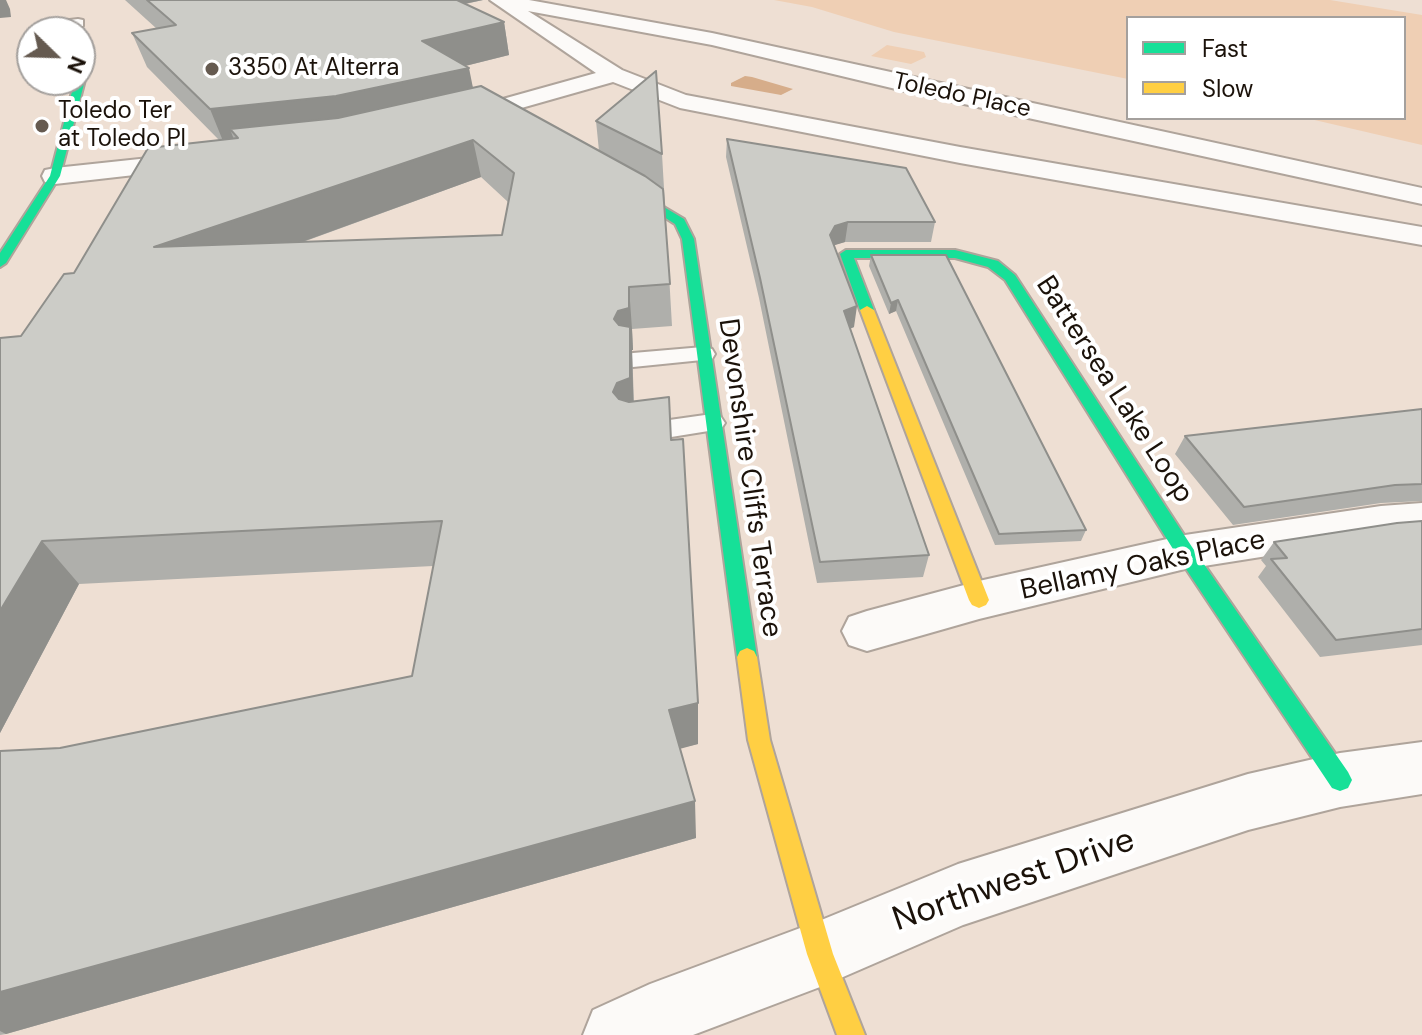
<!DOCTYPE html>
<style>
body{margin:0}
#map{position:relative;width:1422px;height:1035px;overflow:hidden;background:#eedfd3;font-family:"DM Sans",sans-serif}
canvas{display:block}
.legend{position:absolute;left:1126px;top:16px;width:280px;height:104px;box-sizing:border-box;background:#fff;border:2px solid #a4a09d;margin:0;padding:10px 14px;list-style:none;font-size:24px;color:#1b120a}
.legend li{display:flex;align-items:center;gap:16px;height:40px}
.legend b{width:40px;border:2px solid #a4a09d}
.north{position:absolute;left:16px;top:16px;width:80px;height:80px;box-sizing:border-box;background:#fff;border:2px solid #a4a09d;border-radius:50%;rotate:113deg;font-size:22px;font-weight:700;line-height:32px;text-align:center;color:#1b120a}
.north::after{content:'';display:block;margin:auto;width:28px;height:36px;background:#655a50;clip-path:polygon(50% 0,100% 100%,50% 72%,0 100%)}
</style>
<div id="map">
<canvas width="1422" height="1035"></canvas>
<ul class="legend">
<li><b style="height:10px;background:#16e098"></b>Fast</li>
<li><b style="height:10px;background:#ffcf43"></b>Slow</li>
</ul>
<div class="north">N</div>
</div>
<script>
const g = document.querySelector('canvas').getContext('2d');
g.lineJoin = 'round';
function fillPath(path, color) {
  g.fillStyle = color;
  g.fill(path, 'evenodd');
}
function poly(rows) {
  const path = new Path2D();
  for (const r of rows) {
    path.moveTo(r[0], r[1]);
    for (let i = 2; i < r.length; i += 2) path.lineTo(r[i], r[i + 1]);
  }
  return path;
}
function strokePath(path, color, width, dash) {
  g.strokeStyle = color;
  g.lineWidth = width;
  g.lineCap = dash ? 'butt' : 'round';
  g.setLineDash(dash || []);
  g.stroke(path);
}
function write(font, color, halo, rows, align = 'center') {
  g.font = font + ' "DM Sans",sans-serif';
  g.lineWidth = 8;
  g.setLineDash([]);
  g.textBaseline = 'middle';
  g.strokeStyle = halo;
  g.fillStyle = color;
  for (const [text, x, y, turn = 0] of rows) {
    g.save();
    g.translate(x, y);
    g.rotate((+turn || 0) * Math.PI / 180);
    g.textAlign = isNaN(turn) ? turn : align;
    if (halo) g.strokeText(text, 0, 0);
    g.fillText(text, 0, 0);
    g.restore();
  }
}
const green = poly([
 [774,0,1330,0,1422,15,1422,145,1306,118,1404,118,1404,18,1128,18,1128,79,894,32,812,7],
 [887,45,924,52,926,57,911,64,871,56]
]);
const water = poly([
 [745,76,752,77,793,89,781,95,731,86,731,83]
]);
const lane = poly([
 [78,19,83,20,83,26,52,30,45,26,52,22,78,19],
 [703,347,712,349,715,354,712,359,633,367,624,365,621,360,624,355,633,353,703,347],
 [712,414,721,417,725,423,721,429,634,443,624,440,620,434,624,428,634,425,712,414]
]);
const street = poly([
 [490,0,529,0,712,33,1422,188,1422,204,900,90,712,45,528,11,622,70,686,95,960,147,1422,227,1422,245,960,163,680,108,613,82,465,124,449,124,445,119,449,114,596,73,490,0],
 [196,153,205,155,209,161,205,167,55,184,45,182,42,176,45,170,55,168,196,153],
 [1422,503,1422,535,1381,538,1185,569,979,619,867,651,849,645,842,631,849,617,867,611,979,581,1185,535,1381,506,1422,503],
 [1422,742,1422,794,1340,807,1248,830,963,925,820,987,693,1035,583,1035,593,1010,650,984,819,921,958,864,1248,774,1340,753,1422,742]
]);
const fast = poly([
 [80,31,84,33,87,57,85,80,60,176,6,263,0,267,0,253,50,176,75,80,80,80,80,32,77,32,80,31],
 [615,178,684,219,694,239,757,657,754,663,747,666,740,663,737,657,682,239,675,224,611,183,609,181,615,178],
 [955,250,998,261,1015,275,1192,547,1348,772,1352,780,1348,788,1340,791,1332,788,1178,557,1005,280,988,267,955,258,854,258,874,310,867,314,860,310,840,254,846,250,955,250]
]);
const slow = poly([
 [867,306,874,310,989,600,986,605,979,608,972,605,969,600,860,310,867,306],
 [747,648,754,651,757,657,770,740,833,954,865,1035,837,1035,807,954,748,740,737,657,740,651,747,648]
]);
const wall = poly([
 [125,0,483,0,465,4,504,22,509,55,465,66,473,88,599,151,596,121,662,154,672,326,632,329,633,350,632,350,634,402,671,440,698,744,680,748,696,838,6,1034,0,1035,0,751,60,748,412,676,433,566,79,584,0,733,0,338,21,336,74,273,219,140,147,67,132,33,157,29],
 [481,177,508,202,502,235,303,242],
 [727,139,935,222,931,242,845,242,834,245,854,327,850,329,929,555,923,577,817,583,759,298,726,157],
 [871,255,1086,530,1081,541,995,545,896,311,889,314,869,266],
 [1422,409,1422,501,1381,503,1233,525,1175,454,1185,436],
 [1422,521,1422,645,1320,657,1258,577,1266,566,1261,560,1274,542]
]);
const shadedWall = poly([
 [0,0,6,0,10,9,11,17,0,18],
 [437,0,483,0,464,4],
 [504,22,509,55,429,75,422,41],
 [469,68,476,103,238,138,230,129,236,145,225,146,210,109],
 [473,140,481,177,175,288,154,247],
 [848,222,845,242,832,246,830,235,835,226],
 [629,287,632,329,633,350,632,350,634,422,613,392,614,319],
 [898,300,896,311,889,314,891,303],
 [857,306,854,327,841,332,844,311],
 [42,541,79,584,0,733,0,611],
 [698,703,698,744,672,751,669,710],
 [695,801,696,838,6,1034,0,1031,0,992]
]);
const building = poly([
 [147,0,457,0,504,22,422,41,469,68,336,96,210,109,132,33,176,25,147,0],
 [656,71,662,154,596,121,656,71],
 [481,86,645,176,663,189,670,284,629,287,629,308,618,311,614,319,619,325,630,327,630,378,617,383,613,392,619,399,629,402,669,397,671,440,683,439,698,703,669,710,695,801,0,992,0,751,60,748,412,676,442,521,42,541,0,611,0,338,21,336,64,274,74,273,148,148,238,138,230,129,338,118,481,86],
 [473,140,514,173,502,235,154,247,473,140],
 [727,139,906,168,935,222,848,222,835,226,830,235,857,306,844,311,929,555,820,562,760,278,727,139],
 [871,255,946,255,1086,530,999,534,898,300,891,303,871,255],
 [1422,409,1422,484,1395,485,1244,507,1185,436,1422,409],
 [1422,521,1422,629,1336,640,1271,559,1287,558,1274,542,1397,523,1422,521]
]);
const markers = [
 [212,69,8,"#655a50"],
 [42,126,8,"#655a50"]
];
const farPoinames = [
 ["3350 At Alterra",228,69],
 ["Toledo Ter",58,112],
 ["at Toledo Pl",58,140]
];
const farStreetnames = [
 ["Toledo Place",962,96,12]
];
const streetNames = [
 ["Battersea Lake Loop",1114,390,57],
 ["Devonshire Cliffs Terrace",749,478,82],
 ["Bellamy Oaks Place",1143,566,-12]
];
const nearStreetnames = [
 ["Northwest Drive",1014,881,-19]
];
fillPath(green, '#efcfb4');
fillPath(water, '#d6ad8a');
strokePath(lane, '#afa49b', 4);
strokePath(street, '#afa49b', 4);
strokePath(fast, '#afa49b', 4);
strokePath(slow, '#afa49b', 4);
fillPath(lane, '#fcfaf8');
fillPath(street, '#fcfaf8');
fillPath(fast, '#16e098');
fillPath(slow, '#ffcf43');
fillPath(wall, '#afafab');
fillPath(shadedWall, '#8f8f8b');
fillPath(building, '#ccccc7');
strokePath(building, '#8f8f8b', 2);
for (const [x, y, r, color] of markers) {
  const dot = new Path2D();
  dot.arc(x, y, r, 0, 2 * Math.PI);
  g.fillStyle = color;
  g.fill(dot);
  strokePath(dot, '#fff', 3);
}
write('24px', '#1b120a', '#fff', farPoinames, 'left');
write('24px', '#1b120a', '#fff', farStreetnames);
write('28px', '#1b120a', '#fff', streetNames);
write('34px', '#1b120a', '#fff', nearStreetnames);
</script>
